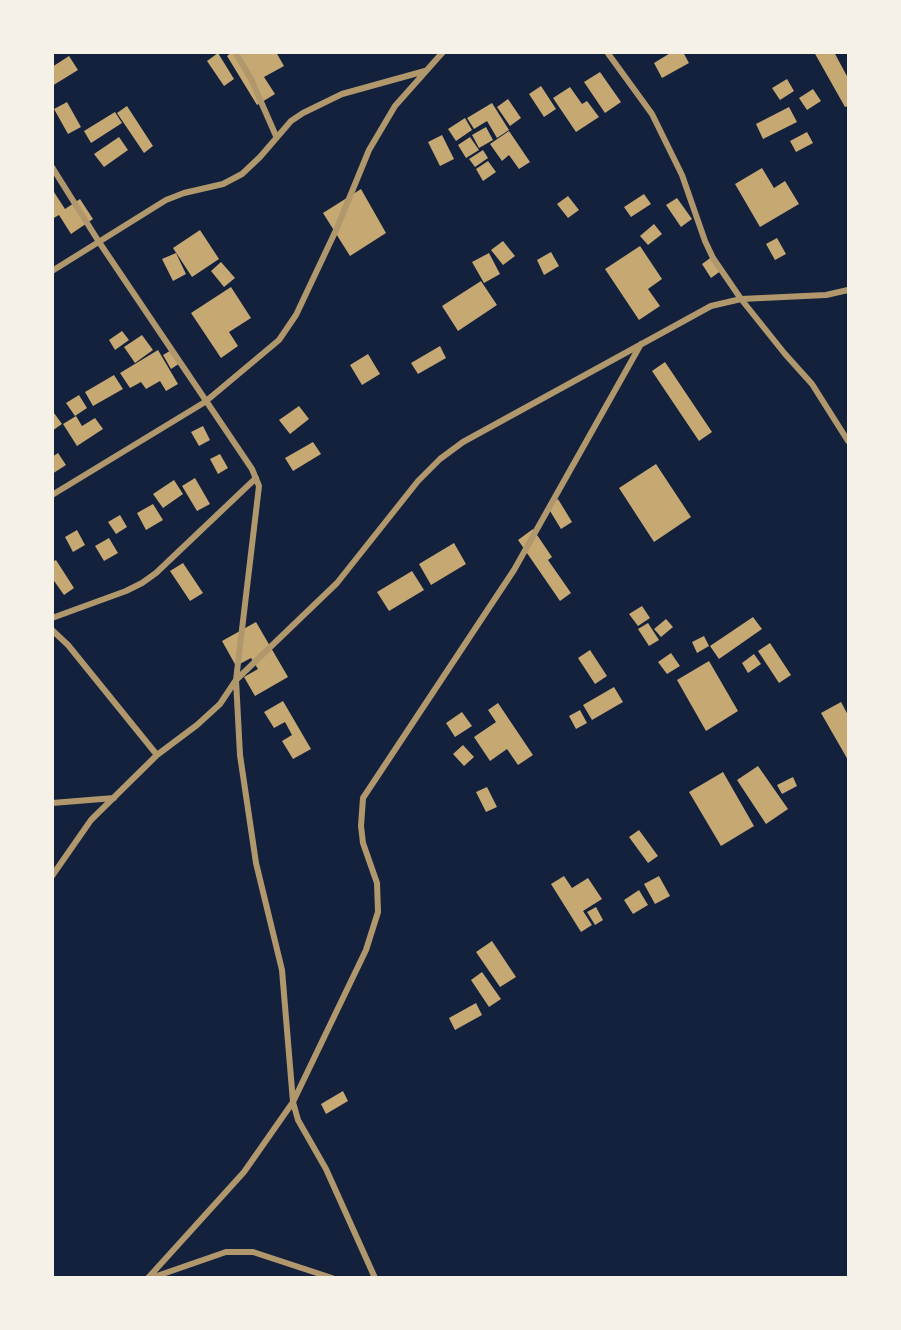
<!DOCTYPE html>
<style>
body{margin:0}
#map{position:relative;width:901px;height:1330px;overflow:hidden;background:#14213d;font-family:Manrope,sans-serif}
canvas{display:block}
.frame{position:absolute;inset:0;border:54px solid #f6f1e7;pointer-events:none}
</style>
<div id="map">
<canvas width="901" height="1330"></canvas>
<div class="frame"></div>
</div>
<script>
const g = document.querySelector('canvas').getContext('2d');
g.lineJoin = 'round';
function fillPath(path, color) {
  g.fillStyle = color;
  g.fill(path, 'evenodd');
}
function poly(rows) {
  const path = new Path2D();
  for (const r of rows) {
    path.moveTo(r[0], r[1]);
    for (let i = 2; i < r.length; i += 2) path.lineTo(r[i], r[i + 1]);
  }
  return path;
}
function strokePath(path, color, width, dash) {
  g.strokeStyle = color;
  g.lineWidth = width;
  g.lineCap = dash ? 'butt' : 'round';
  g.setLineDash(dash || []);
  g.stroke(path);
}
const building = poly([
 [232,52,276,52,284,66,264,77,275,94,257,105,227,56],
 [672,52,683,52,689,63,662,78,654,63],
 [814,52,834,52,848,78,848,106,845,107],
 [218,53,234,79,224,86,207,61],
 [69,56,78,70,52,86,52,67],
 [600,72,621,102,605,113,584,82],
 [787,79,794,91,780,100,772,88],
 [541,86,556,109,544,117,529,94],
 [570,87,582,104,587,101,599,117,576,132,553,98],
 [813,89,821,101,807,110,799,98],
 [508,99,521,118,510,126,497,107],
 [67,102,81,127,68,134,54,109],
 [492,103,509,130,497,138,487,121,474,129,467,118],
 [127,106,153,146,144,153,117,113],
 [789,107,797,122,763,139,756,124],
 [115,112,122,123,91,143,84,131],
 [465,118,472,130,456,141,448,129],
 [486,127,493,140,479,148,472,135],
 [509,131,530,162,519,169,509,155,502,161,490,144],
 [807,132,813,143,796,152,790,141],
 [442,135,454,159,440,166,428,142],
 [119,137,128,150,104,167,94,154],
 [470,137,479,150,466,158,458,145],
 [483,150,488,158,475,167,469,159],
 [488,161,496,172,483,181,476,169],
 [762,168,774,188,785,181,799,204,760,227,735,184],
 [52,189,65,209,80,199,93,219,71,234,59,215,52,219],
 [361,189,386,233,350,256,323,213],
 [644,194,651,204,631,217,624,207],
 [568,196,579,210,568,218,557,204],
 [677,198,692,219,681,227,666,205],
 [654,224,662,234,648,245,640,236],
 [200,230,219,259,192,277,173,248],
 [777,238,786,254,775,260,766,244],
 [503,241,515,256,503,265,491,250],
 [640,246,662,279,648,289,660,306,639,320,605,269],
 [551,252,559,266,544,275,537,260],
 [176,253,186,274,173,281,162,259],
 [489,253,500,274,484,283,472,262],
 [713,256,722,270,711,278,702,264],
 [221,262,235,278,224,287,211,271],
 [481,281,497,305,458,331,442,306],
 [231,287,251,318,229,332,238,346,221,358,191,313],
 [122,331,129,340,115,350,109,340],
 [142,335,153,350,135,363,124,347],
 [440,346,446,358,418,374,411,363],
 [173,349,180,363,171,369,163,355],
 [158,350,178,384,166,391,160,381,146,389,141,382,130,388,120,373],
 [368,354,380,374,362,385,350,365],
 [665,362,712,432,699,441,652,371],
 [114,375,123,389,93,406,85,392],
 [79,395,87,408,75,416,66,403],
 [299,406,309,419,290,434,279,420],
 [54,413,62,424,52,431,52,414],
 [76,416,82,426,95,418,103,429,77,446,63,424],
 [203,426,210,440,199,446,191,432],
 [313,442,321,454,293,471,285,458],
 [58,453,66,465,52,474,52,457],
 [220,454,228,468,218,474,210,459],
 [656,464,691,517,654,542,619,488],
 [195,478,210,504,197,511,182,486],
 [174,480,183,494,163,508,153,494],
 [558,499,572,522,561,529,547,506],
 [153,504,163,520,146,530,137,513],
 [120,515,127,527,116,534,108,522],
 [533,529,552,557,548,560,571,593,560,601,518,540],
 [77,530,85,545,73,552,65,537],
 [109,538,118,553,104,561,95,546],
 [454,543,466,564,431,585,419,564],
 [56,560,74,588,64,595,52,578,52,562],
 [183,563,203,593,190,601,170,571],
 [412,571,424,590,389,611,377,592],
 [642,606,650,618,638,626,629,614],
 [753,617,762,629,719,659,710,646],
 [666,619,673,627,661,637,654,629],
 [256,622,288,677,255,696,244,677,258,669,251,658,236,666,222,641],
 [648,623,659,640,649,646,638,629],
 [704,636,709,646,697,653,692,642],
 [770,643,791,675,779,683,758,651],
 [590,650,607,676,595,684,578,658],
 [671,653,680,666,667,674,658,662],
 [754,654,761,664,748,673,742,663],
 [709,661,738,711,706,731,677,680],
 [614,687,623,702,592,720,583,705],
 [283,701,311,749,293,759,282,741,292,735,285,722,274,728,264,712],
 [841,702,848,715,848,760,821,713],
 [498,703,533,755,518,765,507,749,490,761,474,737,496,722,488,710],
 [580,710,587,723,576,729,569,716],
 [462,712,472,726,455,737,446,723],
 [463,745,474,757,464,766,453,754],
 [758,766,788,809,766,824,737,780],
 [723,772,754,826,721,846,689,792],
 [793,777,797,786,782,794,777,785],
 [487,787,497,807,486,812,476,792],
 [639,830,658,856,648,863,629,837],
 [564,876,572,888,588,878,602,899,583,911,592,925,581,932,551,884],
 [659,876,670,896,655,904,644,884],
 [639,890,648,905,633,914,624,900],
 [596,907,603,920,595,925,587,912],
 [492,941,516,977,500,987,476,952],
 [482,972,501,999,489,1007,471,980],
 [476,1003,482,1015,455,1030,449,1018],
 [343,1091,348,1101,326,1114,321,1104]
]);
const minor = poly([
 [235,52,251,79,276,136],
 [607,52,652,114,682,175,705,241,713,258,741,299,785,354,812,384,848,441],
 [52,167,99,242,252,469,259,486,236,680,240,755,256,863,282,970,293,1102,298,1120,326,1169,375,1278],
 [52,271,166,200,184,193,223,184,242,174,260,157,291,121,303,113,342,94,425,71],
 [52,495,205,402,279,340,296,315,337,228,369,150,395,106,443,52],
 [52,618,126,591,142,583,156,573,256,478],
 [52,630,68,645,157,755],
 [52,803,114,798],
 [52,876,91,820,157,755,197,725,220,704,236,680,337,583,418,481,440,459,463,442,711,306,741,299,826,295,848,290],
 [148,1278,244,1172,293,1102,366,950,378,912,377,883,363,843,361,826,363,798,514,570,641,344],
 [151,1278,226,1252,253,1252,332,1278]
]);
fillPath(building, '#c6a872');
strokePath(minor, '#b1986c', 6);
</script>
